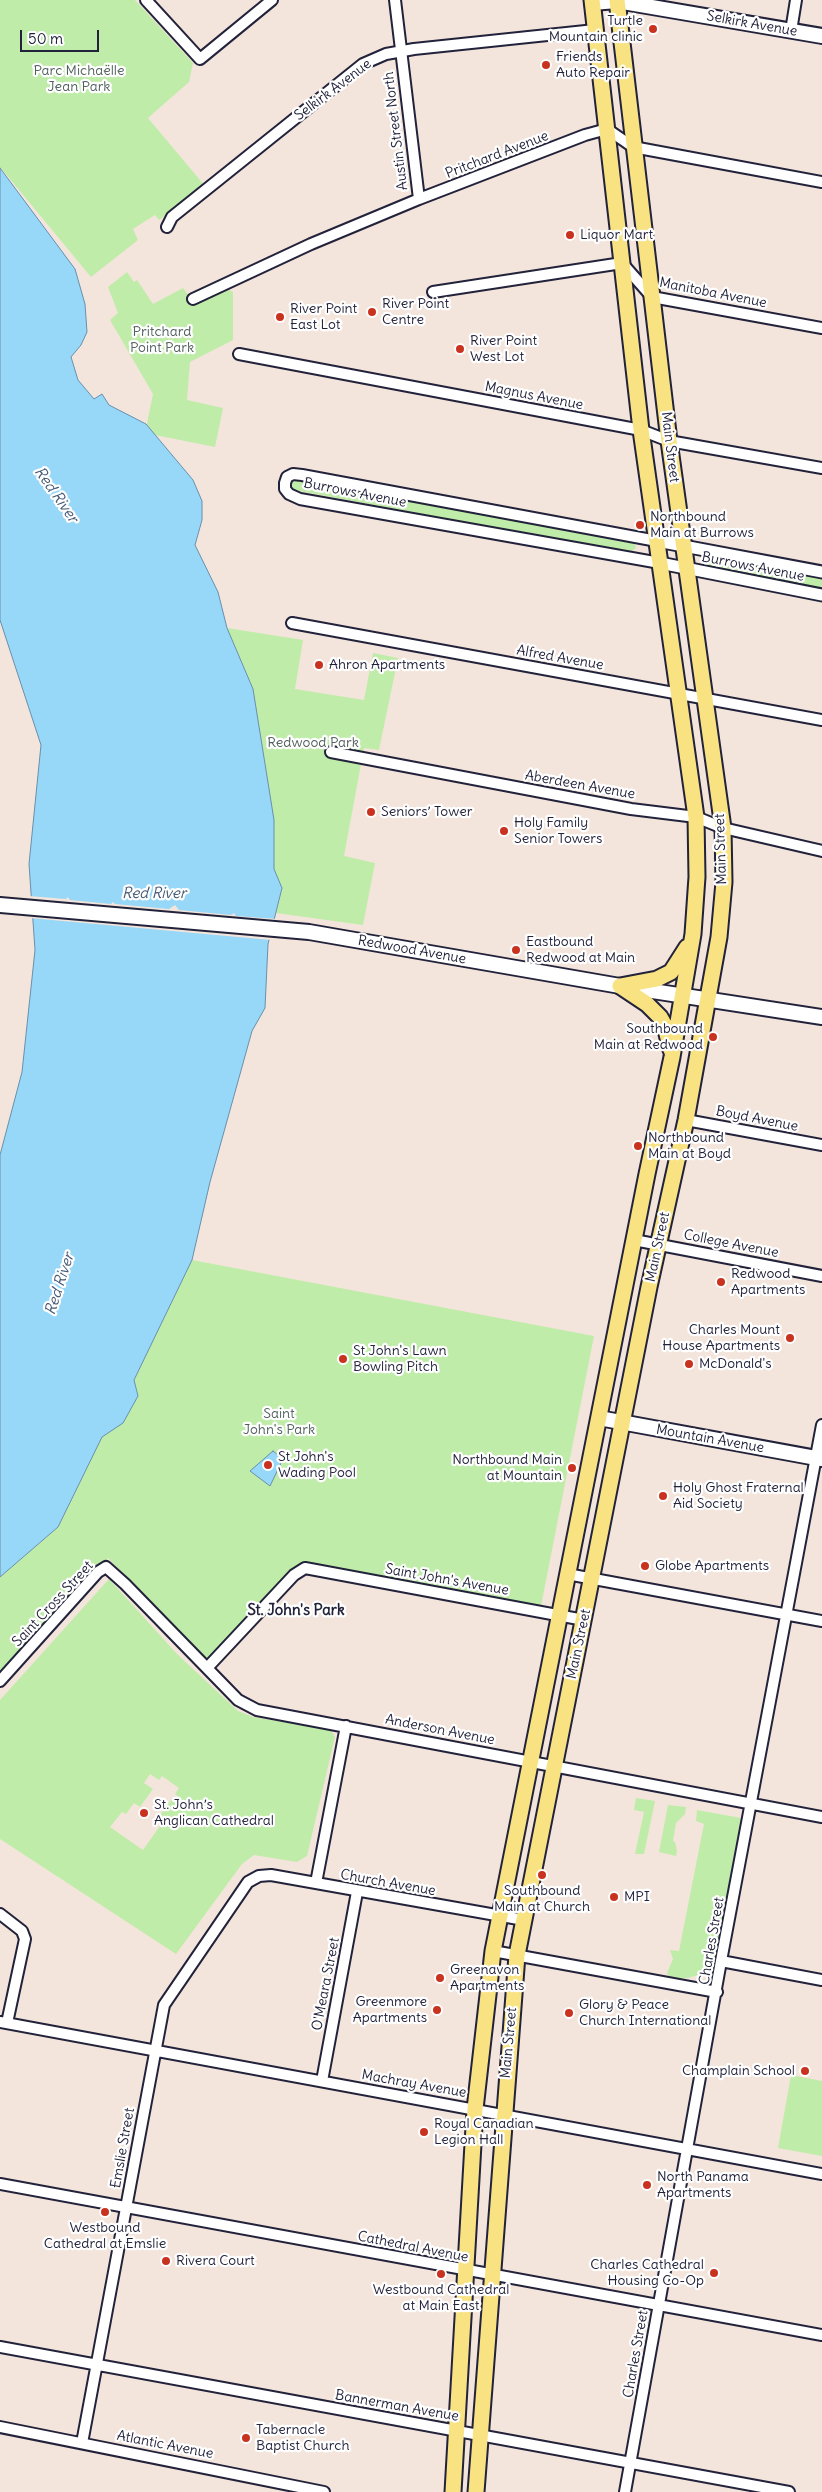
<!DOCTYPE html>
<meta charset="utf-8">
<style>
body{margin:0}
#map{position:relative;width:822px;height:2492px;overflow:hidden;background:#f3e5db;font-family:Delius,sans-serif}
canvas{display:block}
.scale{position:absolute;left:20px;top:30px;width:79px;height:22px;box-sizing:border-box;border:2px solid #22223b;border-top:0;padding-left:6px;font-size:15px;line-height:18px;white-space:nowrap;color:#22223b;-webkit-text-stroke:4px #fff;paint-order:stroke}
</style>
<div id="map">
<canvas width="822" height="2492"></canvas>
<div class="scale">50 m</div>
</div>
<script>
const g = document.querySelector('canvas').getContext('2d');
g.lineJoin = 'round';
function fillPath(path, color) {
  g.fillStyle = color;
  g.fill(path, 'evenodd');
}
function poly(rows) {
  const path = new Path2D();
  for (const r of rows) {
    path.moveTo(r[0], r[1]);
    for (let i = 2; i < r.length; i += 2) path.lineTo(r[i], r[i + 1]);
  }
  return path;
}
function strokePath(path, color, width, dash) {
  g.strokeStyle = color;
  g.lineWidth = width;
  g.lineCap = dash ? 'butt' : 'round';
  g.setLineDash(dash || []);
  g.stroke(path);
}
function write(font, color, halo, rows, align = 'center') {
  g.font = font + ' Delius,sans-serif';
  g.lineWidth = 4.5;
  g.setLineDash([]);
  g.textBaseline = 'middle';
  g.strokeStyle = halo;
  g.fillStyle = color;
  for (const [text, x, y, turn = 0] of rows) {
    g.save();
    g.translate(x, y);
    g.rotate((+turn || 0) * Math.PI / 180);
    g.textAlign = isNaN(turn) ? turn : align;
    if (halo) g.strokeText(text, 0, 0);
    g.fillText(text, 0, 0);
    g.restore();
  }
}
const green = poly([
 [0,0,135,0,193,63,189,82,148,118,205,186,159,220,155,215,133,229,138,240,91,277,0,167],
 [127,272,134,282,137,280,153,304,183,288,195,304,229,290,233,292,233,340,190,362,187,400,223,408,215,447,145,433,153,394,110,320,118,313,108,287],
 [295,478,634,542,636,548,629,553,294,490,289,486,289,482],
 [710,557,822,578,822,588,707,566,704,560],
 [227,628,303,640,295,689,364,700,373,653,398,658,379,750,364,748,344,856,375,863,363,925,276,913,282,888,274,869,274,820,253,689],
 [192,1260,594,1336,541,1606,303,1562,207,1660,108,1558,0,1676,0,1577,58,1527,102,1437,123,1422,138,1396,134,1380],
 [109,1579,177,1654,238,1711,253,1717,331,1730,335,1737,307,1856,297,1862,254,1855,242,1864,176,1954,0,1839,0,1700],
 [150,1774,159,1780,162,1776,179,1788,175,1794,180,1798,176,1803,171,1800,157,1819,162,1823,143,1850,110,1827,122,1812,126,1814,134,1803,140,1807,153,1789,144,1783],
 [636,1798,655,1801,644,1854,635,1854,644,1812,634,1810],
 [668,1805,686,1807,685,1814,676,1823,673,1841,675,1842,677,1851,676,1856,659,1852],
 [697,1810,741,1818,716,1955,711,1965,698,1975,688,1978,670,1978,667,1973,673,1959,670,1950,679,1951,704,1824,696,1821],
 [791,2075,822,2081,822,2156,778,2148]
]);
const water = poly([
 [0,168,75,269,85,304,87,332,81,345,71,357,78,380,94,399,102,394,109,405,146,424,193,480,202,501,202,520,195,545,218,592,227,628,253,689,274,820,274,869,282,888,268,944,265,1008,252,1031,210,1182,192,1260,134,1380,138,1396,123,1423,102,1437,58,1527,0,1577,0,1155,22,1072,35,950,29,864,41,745,0,620,0,168],
 [273,1451,283,1459,270,1486,250,1471,273,1451]
]);
const pier = poly([
 [29,896,66,899,68,897,70,900,111,904,113,902,115,904,169,909,175,905,179,910,231,915,234,913,236,916,277,919,271,940,30,918]
]);
const minor = poly([
 [146,0,200,59,272,0],
 [395,0,419,199],
 [791,31,796,0],
 [167,227,172,217,363,64,386,54,414,49,595,30],
 [433,292,622,263,652,297,822,328],
 [193,299,311,244,419,199,585,135,607,129,633,147,822,182],
 [239,354,641,430,669,441,822,468],
 [657,541,302,475,293,474,287,477,285,483,285,489,289,494,300,499,660,563],
 [292,623,822,720],
 [331,752,631,809,696,817,723,828,822,851],
 [686,1120,822,1145],
 [634,1240,822,1276],
 [567,1574,822,1621],
 [207,1668,294,1575,305,1568,584,1620],
 [0,1681,98,1572,106,1567,125,1584,238,1700,257,1710,822,1817],
 [316,1883,346,1726],
 [0,1914,22,1931,25,1939,7,2023],
 [493,1951,717,1992],
 [721,1961,822,1980],
 [0,2022,822,2174],
 [322,2081,357,1892],
 [0,2184,822,2335],
 [0,2347,789,2492],
 [0,2427,324,2492],
 [82,2443,164,2005,248,1882,259,1876,271,1875,524,1920],
 [625,2492,721,1961,822,1425]
]);
const tertiary = poly([
 [657,541,822,572],
 [660,563,822,595]
]);
const secondary = poly([
 [592,3,617,1,822,36],
 [0,905,309,932,620,986,822,1017],
 [599,1418,822,1459]
]);
const primary = poly([
 [620,986,657,979,671,972,687,947],
 [620,986,647,1004,660,1017,665,1026,671,1050],
 [453,2492,475,2109,493,1951,647,1174,672,1057,693,934,697,877,696,817,641,430,592,0],
 [476,2492,517,1955,649,1287,686,1120,719,937,724,882,723,828,669,441,617,0]
]);
const markers = [
 [653,29,5,"#c8321e"],
 [546,65,5,"#c8321e"],
 [570,235,5,"#c8321e"],
 [372,312,5,"#c8321e"],
 [280,317,5,"#c8321e"],
 [460,349,5,"#c8321e"],
 [640,525,5,"#c8321e"],
 [319,665,5,"#c8321e"],
 [371,812,5,"#c8321e"],
 [504,831,5,"#c8321e"],
 [516,950,5,"#c8321e"],
 [713,1037,5,"#c8321e"],
 [638,1146,5,"#c8321e"],
 [721,1282,5,"#c8321e"],
 [790,1338,5,"#c8321e"],
 [343,1359,5,"#c8321e"],
 [689,1364,5,"#c8321e"],
 [268,1465,5,"#c8321e"],
 [572,1468,5,"#c8321e"],
 [663,1496,5,"#c8321e"],
 [645,1566,5,"#c8321e"],
 [144,1813,5,"#c8321e"],
 [542,1875,5,"#c8321e"],
 [614,1897,5,"#c8321e"],
 [440,1978,5,"#c8321e"],
 [437,2010,5,"#c8321e"],
 [569,2013,5,"#c8321e"],
 [805,2071,5,"#c8321e"],
 [424,2132,5,"#c8321e"],
 [647,2185,5,"#c8321e"],
 [105,2212,5,"#c8321e"],
 [166,2261,5,"#c8321e"],
 [714,2273,5,"#c8321e"],
 [441,2274,5,"#c8321e"],
 [246,2438,5,"#c8321e"]
];
const poiNames = [
 ["Turtle",643,21,"right"],
 ["Mountain clinic",643,37,"right"],
 ["Friends",556,57],
 ["Auto Repair",556,73],
 ["Liquor Mart",580,235],
 ["River Point",382,304],
 ["Centre",382,320],
 ["River Point",290,309],
 ["East Lot",290,325],
 ["River Point",470,341],
 ["West Lot",470,357],
 ["Northbound",650,517],
 ["Main at Burrows",650,533],
 ["Ahron Apartments",329,665],
 ["Seniors’ Tower",381,812],
 ["Holy Family",514,823],
 ["Senior Towers",514,839],
 ["Eastbound",526,942],
 ["Redwood at Main",526,958],
 ["Southbound",703,1029,"right"],
 ["Main at Redwood",703,1045,"right"],
 ["Northbound",648,1138],
 ["Main at Boyd",648,1154],
 ["Redwood",731,1274],
 ["Apartments",731,1290],
 ["Charles Mount",780,1330,"right"],
 ["House Apartments",780,1346,"right"],
 ["St John's Lawn",353,1351],
 ["Bowling Pitch",353,1367],
 ["McDonald's",699,1364],
 ["St John's",278,1457],
 ["Wading Pool",278,1473],
 ["Northbound Main",562,1460,"right"],
 ["at Mountain",562,1476,"right"],
 ["Holy Ghost Fraternal",673,1488],
 ["Aid Society",673,1504],
 ["Globe Apartments",655,1566],
 ["St. John’s",154,1805],
 ["Anglican Cathedral",154,1821],
 ["Southbound",542,1891,"center"],
 ["Main at Church",542,1907,"center"],
 ["MPI",624,1897],
 ["Greenavon",450,1970],
 ["Apartments",450,1986],
 ["Greenmore",427,2002,"right"],
 ["Apartments",427,2018,"right"],
 ["Glory & Peace",579,2005],
 ["Church International",579,2021],
 ["Champlain School",795,2071,"right"],
 ["Royal Canadian",434,2124],
 ["Legion Hall",434,2140],
 ["North Panama",657,2177],
 ["Apartments",657,2193],
 ["Westbound",105,2228,"center"],
 ["Cathedral at Emslie",105,2244,"center"],
 ["Rivera Court",176,2261],
 ["Charles Cathedral",704,2265,"right"],
 ["Housing Co-Op",704,2281,"right"],
 ["Westbound Cathedral",441,2290,"center"],
 ["at Main East",441,2306,"center"],
 ["Tabernacle",256,2430],
 ["Baptist Church",256,2446]
];
const streetNames = [
 ["Selkirk Avenue",752,24,10],
 ["Selkirk Avenue",333,90,-37],
 ["Austin Street North",396,131,-97],
 ["Pritchard Avenue",497,155,-21],
 ["Manitoba Avenue",713,293,11],
 ["Magnus Avenue",534,396,11],
 ["Main Street",670,447,83],
 ["Burrows Avenue",355,493,11],
 ["Burrows Avenue",753,567,11],
 ["Alfred Avenue",560,658,10],
 ["Aberdeen Avenue",580,785,10],
 ["Main Street",721,849,-92],
 ["Redwood Avenue",412,950,10],
 ["Boyd Avenue",757,1119,11],
 ["College Avenue",731,1244,11],
 ["Main Street",658,1247,-78],
 ["Mountain Avenue",710,1439,10],
 ["Saint John's Avenue",447,1580,10],
 ["Saint Cross Street",53,1604,-47],
 ["Main Street",579,1644,-78],
 ["Anderson Avenue",440,1730,11],
 ["Church Avenue",388,1883,10],
 ["Charles Street",712,1941,-80],
 ["O'Meara Street",326,1984,-79],
 ["Main Street",509,2043,-85],
 ["Machray Avenue",414,2084,10],
 ["Emslie Street",123,2148,-80],
 ["Cathedral Avenue",413,2247,11],
 ["Charles Street",636,2354,-80],
 ["Bannerman Avenue",397,2406,10],
 ["Atlantic Avenue",165,2445,11]
];
const parkNames = [
 ["Parc Michaëlle",79,71],
 ["Jean Park",79,87],
 ["Pritchard",162,332],
 ["Point Park",162,348],
 ["Redwood Park",313,743],
 ["Saint",279,1414],
 ["John's Park",279,1430]
];
const waterNames = [
 ["Red River",56,495,55],
 ["Red River",154,894],
 ["Red River",60,1284,-72]
];
const neighbourhoodNames = [
 ["St. John's Park",296,1611]
];
fillPath(green, '#c0eca9');
fillPath(water, '#97d7f8');
strokePath(water, '#688fac', 1);
fillPath(pier, '#f3e5db');
strokePath(minor, '#22223b', 14);
strokePath(tertiary, '#22223b', 15);
strokePath(secondary, '#22223b', 18);
strokePath(primary, '#22223b', 19);
strokePath(minor, '#fff', 10);
strokePath(tertiary, '#fff', 11);
strokePath(secondary, '#fff', 14);
strokePath(primary, '#f8e281', 15);
for (const [x, y, r, color] of markers) {
  const dot = new Path2D();
  dot.arc(x, y, r, 0, 2 * Math.PI);
  g.fillStyle = color;
  g.fill(dot);
  strokePath(dot, '#fff', 2);
}
write('14px', '#22223b', '#fff', poiNames, 'left');
write('14px', '#22223b', '#fff', streetNames);
write('14px', '#515f5c', '#fff', parkNames);
write('italic 15px', '#455874', '#fff', waterNames);
write('bold 15px', '#22223b', '#fff', neighbourhoodNames);
</script>
